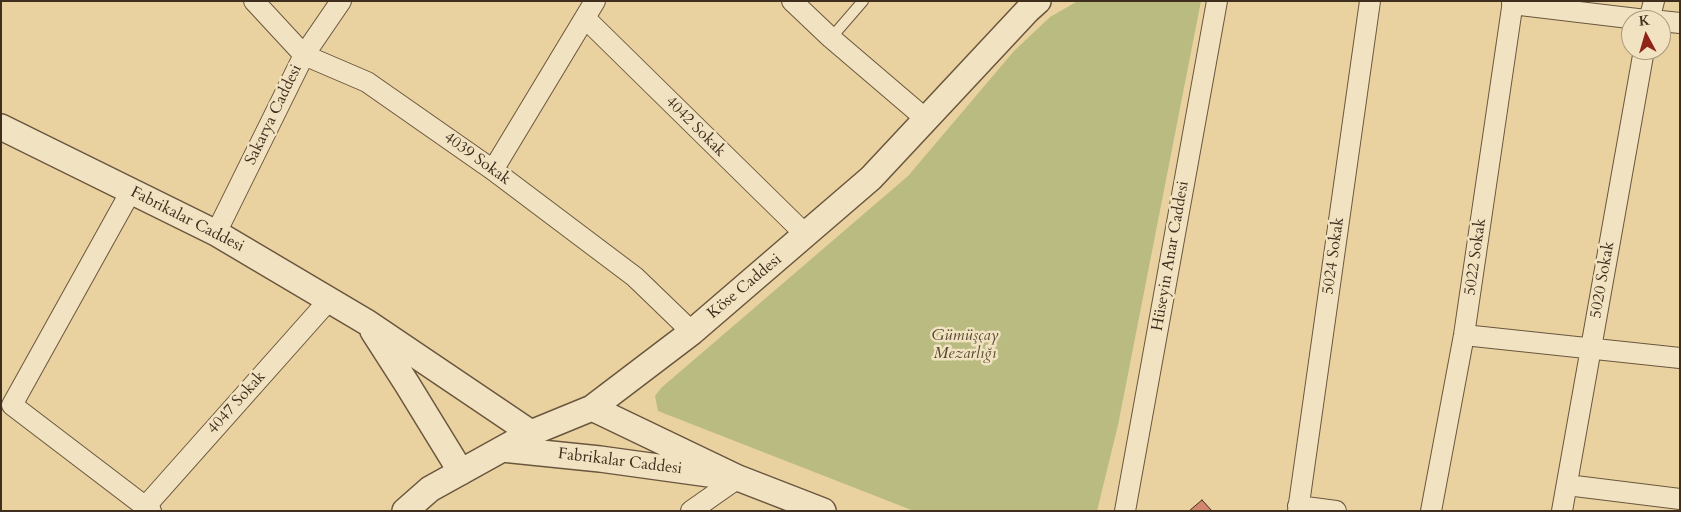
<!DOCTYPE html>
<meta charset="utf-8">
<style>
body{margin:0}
#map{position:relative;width:1681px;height:512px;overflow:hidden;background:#e9d2a0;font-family:Cardo,serif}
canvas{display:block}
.frame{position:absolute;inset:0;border:2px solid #3f2d1d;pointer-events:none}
.north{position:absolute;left:1621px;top:10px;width:50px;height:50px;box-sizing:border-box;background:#f1e2c1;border:1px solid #aa9a7f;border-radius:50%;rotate:354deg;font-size:14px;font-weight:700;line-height:20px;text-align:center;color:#3f2d1d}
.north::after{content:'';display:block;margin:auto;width:18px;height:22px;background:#8f2418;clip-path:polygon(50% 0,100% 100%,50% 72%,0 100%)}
</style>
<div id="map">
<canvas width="1681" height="512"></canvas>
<div class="frame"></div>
<div class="north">K</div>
</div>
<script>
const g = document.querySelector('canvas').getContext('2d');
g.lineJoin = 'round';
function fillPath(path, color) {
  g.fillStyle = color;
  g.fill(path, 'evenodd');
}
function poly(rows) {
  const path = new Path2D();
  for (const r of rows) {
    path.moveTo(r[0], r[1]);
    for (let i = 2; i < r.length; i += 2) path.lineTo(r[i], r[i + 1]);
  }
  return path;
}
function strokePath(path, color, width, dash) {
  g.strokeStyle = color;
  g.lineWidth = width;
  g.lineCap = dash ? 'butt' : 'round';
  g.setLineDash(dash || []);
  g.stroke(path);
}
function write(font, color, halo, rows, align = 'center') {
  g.font = font + ' Cardo,serif';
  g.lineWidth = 5;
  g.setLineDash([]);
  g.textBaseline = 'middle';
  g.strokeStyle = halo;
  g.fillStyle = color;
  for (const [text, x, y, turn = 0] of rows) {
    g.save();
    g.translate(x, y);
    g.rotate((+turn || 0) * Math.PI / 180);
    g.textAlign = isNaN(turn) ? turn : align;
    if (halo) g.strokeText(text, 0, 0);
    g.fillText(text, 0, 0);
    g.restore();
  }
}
const green = poly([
 [1078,1,1201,1,1118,425,1097,511,914,511,658,411,655,396,661,388,908,176,1014,51,1050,17]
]);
const building = poly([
 [1202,500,1212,511,1189,511,1202,500]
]);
const service = poly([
 [831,38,863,1]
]);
const minor = poly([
 [254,1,304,55,367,82,493,170,635,277,692,332],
 [792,1,831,38,927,120],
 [1512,4,1646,20],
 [585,18,806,235],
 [1649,20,1654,1],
 [1661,21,1680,23],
 [493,170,595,1],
 [131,191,12,405,151,511],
 [216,233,304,55,341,1],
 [1464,335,1680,358],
 [1567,485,1680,499],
 [1298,506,1336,511],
 [145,507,329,300],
 [691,511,738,478],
 [1125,511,1217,1],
 [1298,511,1370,1],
 [1431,511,1464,335,1513,1],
 [1562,511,1644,50]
]);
const tertiary = poly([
 [1,127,216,233,368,323,531,433],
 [373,331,407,384,461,472],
 [592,408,738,478,823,511],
 [502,449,600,459,716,475],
 [405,511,430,489,531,433,592,408,692,332,871,178,1028,10,1038,1]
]);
const streetNames = [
 ["Sakarya Caddesi",274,115,-64],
 ["4042 Sokak",695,127,45],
 ["4039 Sokak",477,159,36],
 ["Fabrikalar Caddesi",187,220,27],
 ["Hüseyin Anar Caddesi",1171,256,-80],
 ["5024 Sokak",1334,256,-82],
 ["5022 Sokak",1476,257,-82],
 ["5020 Sokak",1603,280,-80],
 ["Köse Caddesi",745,287,-40],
 ["4047 Sokak",237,403,-48],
 ["Fabrikalar Caddesi",620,462,7]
];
const parkNames = [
 ["Gümüşçay",965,336],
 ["Mezarlığı",965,354]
];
fillPath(green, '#babb81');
fillPath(building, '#d1866d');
strokePath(building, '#3f2d1d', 1);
strokePath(service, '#6a563e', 12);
strokePath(minor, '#6a563e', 22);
strokePath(tertiary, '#6a563e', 28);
strokePath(service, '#f1e2c1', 10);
strokePath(minor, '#f1e2c1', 20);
strokePath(tertiary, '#f1e2c1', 25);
write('16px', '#3f2d1d', '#f1e2c1', streetNames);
write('italic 16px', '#584931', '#f1e2c1', parkNames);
</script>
